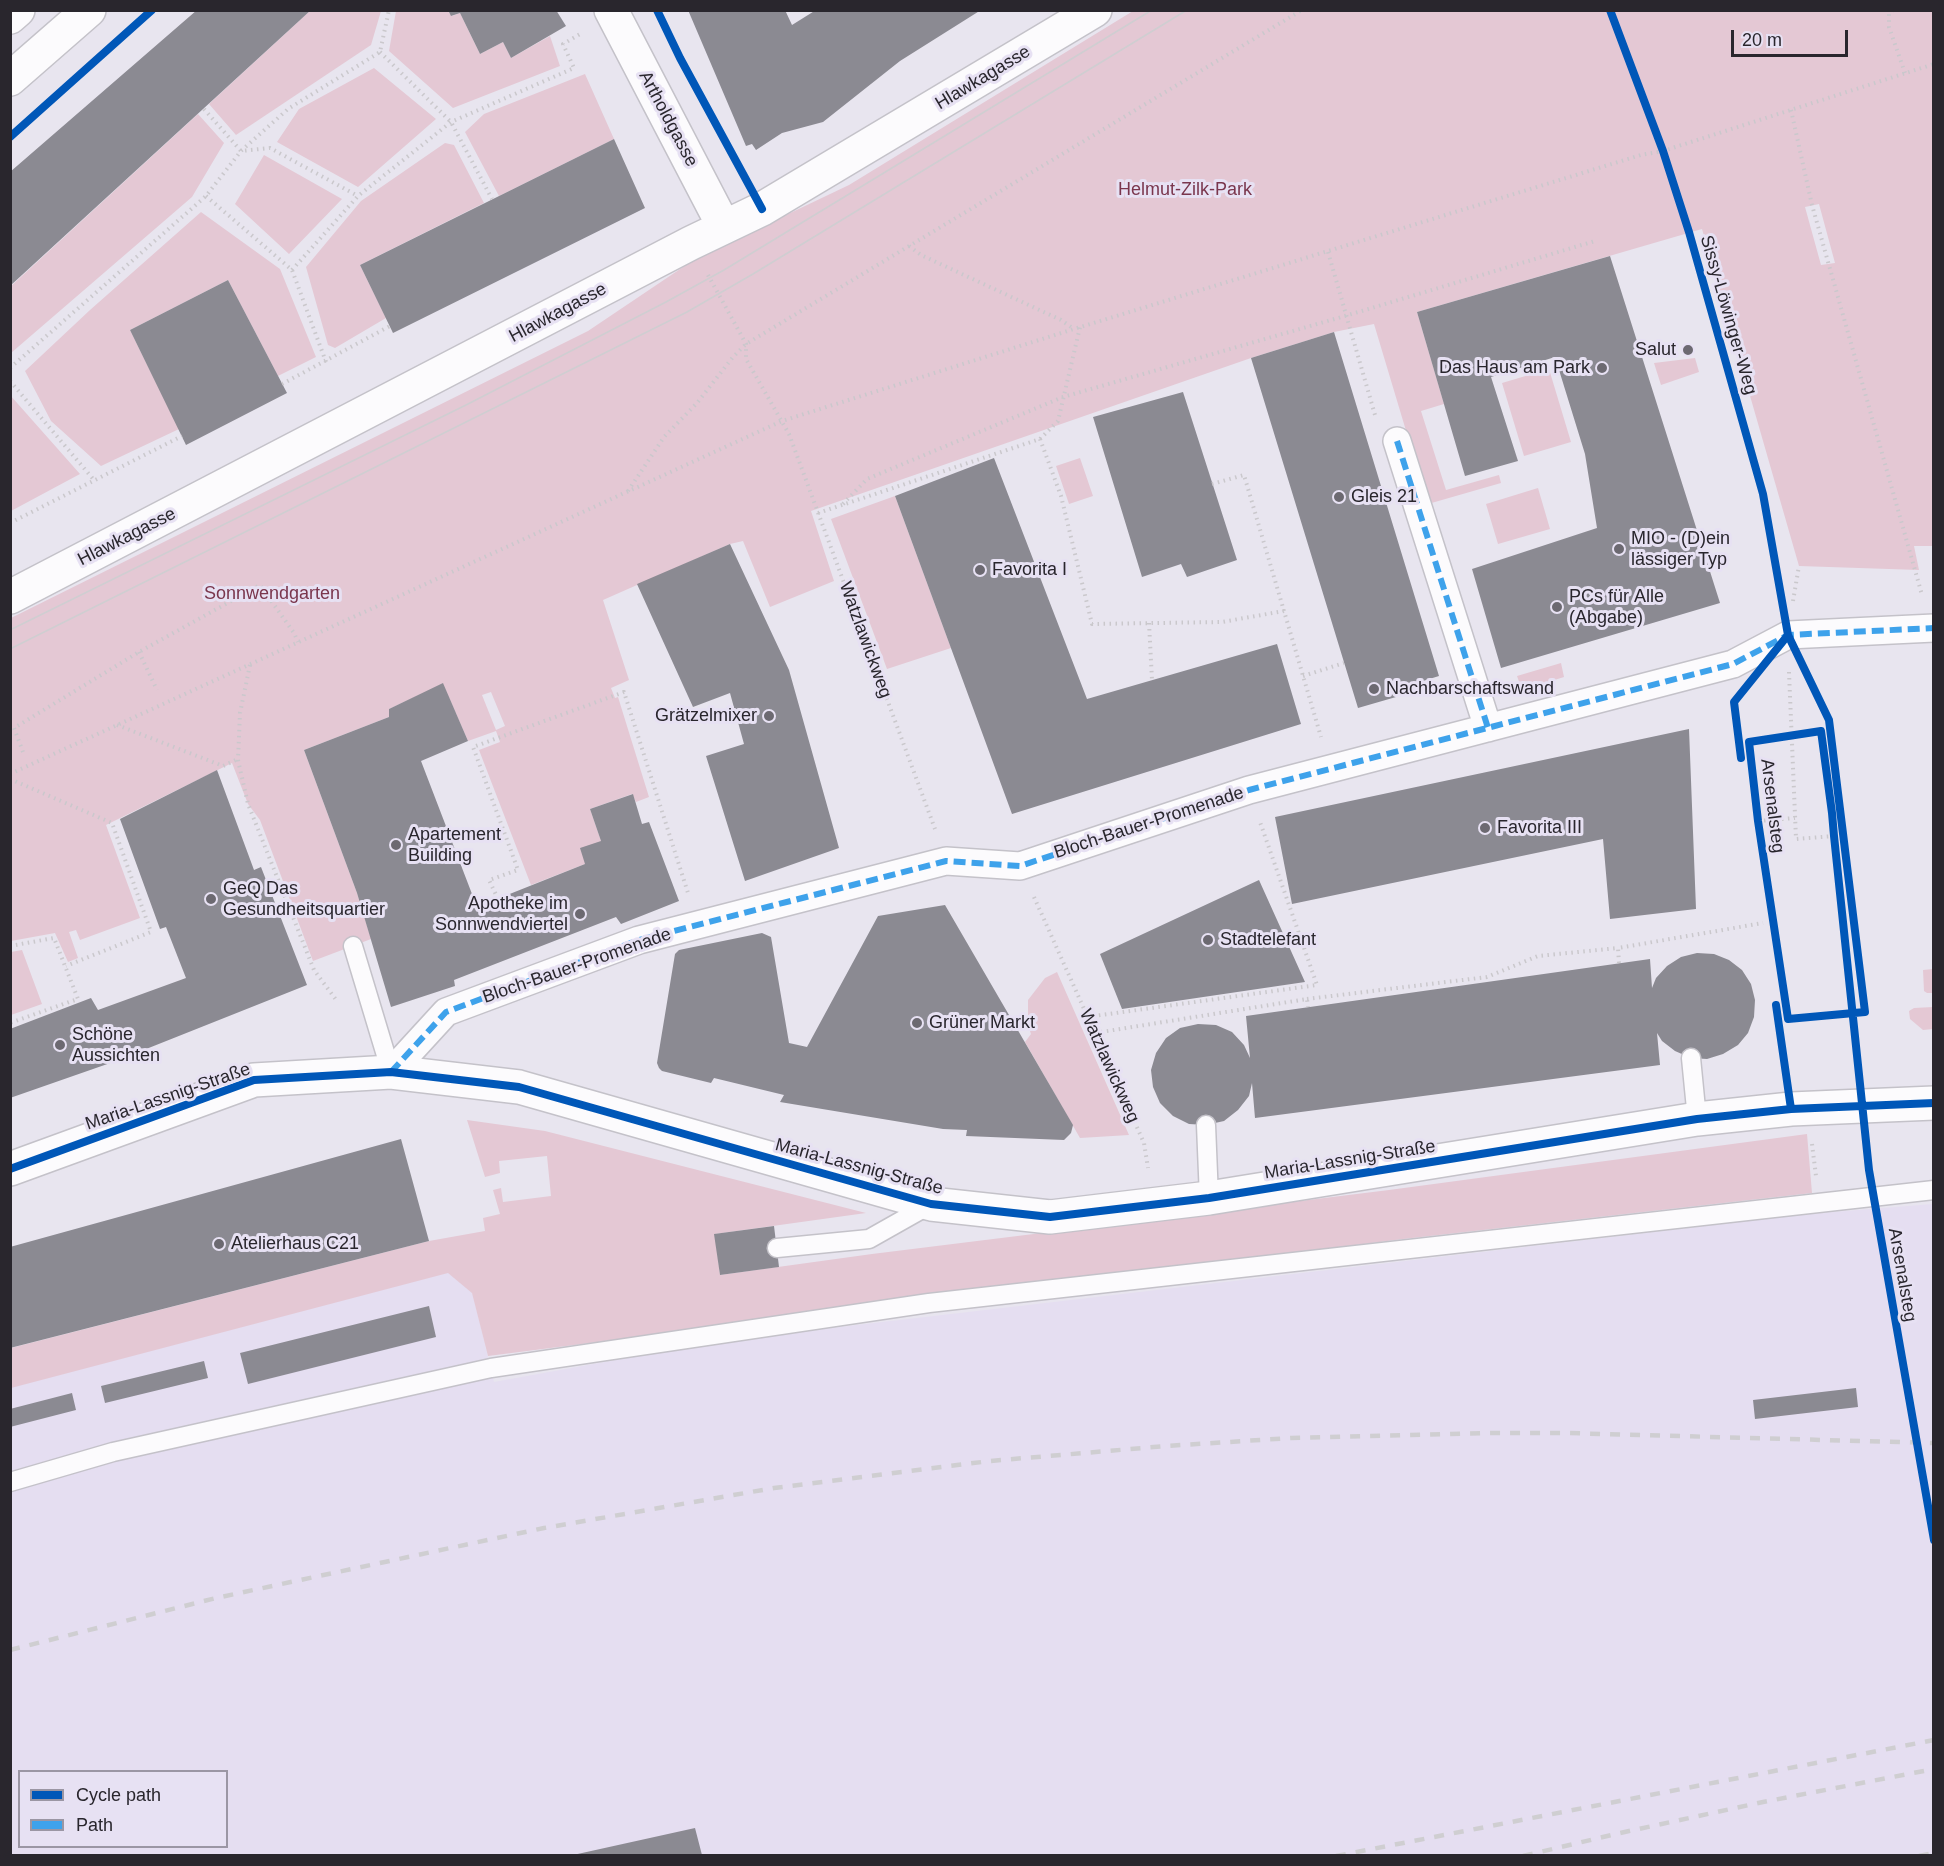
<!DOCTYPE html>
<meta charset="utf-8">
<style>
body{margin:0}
#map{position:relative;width:1944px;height:1866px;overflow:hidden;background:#e8e5ef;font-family:Arial,sans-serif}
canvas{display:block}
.frame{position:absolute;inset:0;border:12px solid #29262d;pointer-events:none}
.legend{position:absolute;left:18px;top:1770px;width:210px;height:78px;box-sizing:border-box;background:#e7e1f3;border:2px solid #9b96a4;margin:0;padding:8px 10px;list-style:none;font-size:18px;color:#29262d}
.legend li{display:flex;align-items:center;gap:12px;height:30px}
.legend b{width:30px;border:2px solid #9b96a4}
.scale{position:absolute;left:1731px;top:30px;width:117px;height:27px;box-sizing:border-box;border:3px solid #29262d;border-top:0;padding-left:8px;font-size:18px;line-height:21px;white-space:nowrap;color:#29262d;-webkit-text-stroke:4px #e7e1f3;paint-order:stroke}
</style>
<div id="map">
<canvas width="1944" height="1866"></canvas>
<div class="frame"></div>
<ul class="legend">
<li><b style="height:8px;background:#0057b8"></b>Cycle path</li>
<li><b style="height:8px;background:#3ea2eb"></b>Path</li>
</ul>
<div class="scale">20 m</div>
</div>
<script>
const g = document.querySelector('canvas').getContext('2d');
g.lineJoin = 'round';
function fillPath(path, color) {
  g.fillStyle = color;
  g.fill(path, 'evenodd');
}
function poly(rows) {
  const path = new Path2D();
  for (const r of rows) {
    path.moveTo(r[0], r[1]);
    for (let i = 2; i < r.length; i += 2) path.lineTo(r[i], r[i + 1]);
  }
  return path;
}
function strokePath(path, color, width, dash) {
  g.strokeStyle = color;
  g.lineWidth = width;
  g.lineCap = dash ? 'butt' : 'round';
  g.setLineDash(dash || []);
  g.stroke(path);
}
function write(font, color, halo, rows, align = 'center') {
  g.font = font + ' Arial,sans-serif';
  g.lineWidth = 6;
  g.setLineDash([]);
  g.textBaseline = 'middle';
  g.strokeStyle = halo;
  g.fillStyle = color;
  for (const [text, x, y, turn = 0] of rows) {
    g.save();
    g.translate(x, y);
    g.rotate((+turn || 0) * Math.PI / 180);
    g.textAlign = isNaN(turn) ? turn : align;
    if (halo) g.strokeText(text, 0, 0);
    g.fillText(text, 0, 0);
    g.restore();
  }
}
const built = poly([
 [1933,1204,1933,1855,11,1856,11,1387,465,1261,494,1382,649,1354,831,1328,1808,1214],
 [20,1772,226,1772,226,1846,20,1846]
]);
const green = poly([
 [311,10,381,11,371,45,236,135,209,104],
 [396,11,448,11,452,16,460,13,480,54,503,42,511,58,550,36,560,66,453,108,389,51],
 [1133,11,1933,11,1934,546,1914,546,1919,570,1799,566,1702,229,1417,312,1444,404,1421,411,1446,490,1499,475,1501,483,1428,504,1374,324,1334,332,1251,358,811,511,834,581,770,607,743,541,730,544,603,600,629,680,611,688,615,698,618,697,649,797,636,802,632,794,590,809,601,841,585,864,531,885,479,750,500,742,496,731,468,741,443,684,389,709,389,717,304,750,357,893,371,939,313,961,260,820,248,804,232,763,106,825,140,918,80,940,76,930,69,932,78,958,68,962,55,933,11,941,11,618,588,331,698,257,849,185],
 [1819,204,1835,263,1821,265,1805,207],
 [491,692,505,726,496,730,482,695],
 [374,68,436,119,358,187,277,142,299,109],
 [585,74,614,139,499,196,465,132,484,114],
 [198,114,224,143,192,197,11,353,11,286],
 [445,143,454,145,484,203,360,265,386,318,335,348,328,345,306,267,361,201],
 [264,155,342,199,289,254,235,204],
 [201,212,280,269,316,357,278,376,228,280,130,330,179,429,101,466,51,421,25,371,90,310],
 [1695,358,1699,372,1661,385,1654,363],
 [1549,369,1571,442,1524,456,1502,383],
 [10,395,80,474,11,511,10,511],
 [1080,458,1093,496,1069,504,1056,466],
 [1538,488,1550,529,1498,544,1486,504],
 [895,496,951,648,887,669,831,519],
 [1561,663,1564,677,1522,690,1517,676],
 [22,950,42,1004,11,1015,11,952],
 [1933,969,1933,993,1927,993,1924,991,1923,970],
 [1057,972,1129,1135,1080,1138,1025,1042,1031,1034,1028,1025,1028,1000,1045,978],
 [1933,1007,1933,1029,1923,1030,1910,1019,1909,1011,1914,1008],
 [467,1120,545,1131,866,1213,715,1234,720,1275,872,1254,1389,1190,1807,1134,1812,1193,1403,1239,488,1356,472,1293,448,1273,11,1388,11,1348,429,1241,485,1231,483,1218,500,1214,493,1190,501,1188,503,1202,551,1196,547,1156,499,1161,500,1173,485,1177]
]);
const building = poly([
 [197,10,311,10,10,286,10,172],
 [448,10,556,10,566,26,511,58,503,42,480,54,460,13,451,16],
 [688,10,785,10,792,25,816,10,981,10,900,61,823,122,782,133,756,150,752,144,746,146],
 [614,139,645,208,393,333,360,265],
 [1610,256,1720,603,1501,668,1472,569,1597,528,1585,454,1555,357,1491,377,1518,461,1465,476,1417,312],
 [228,280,287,393,186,445,130,330],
 [1334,332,1439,676,1394,690,1396,697,1358,708,1251,358],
 [1183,392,1237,560,1187,577,1181,564,1142,577,1093,417],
 [994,458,1087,699,1277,644,1301,724,1012,814,895,496],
 [730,544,789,670,839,848,745,881,706,756,744,744,730,693,693,707,637,584],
 [443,683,468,741,421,761,477,907,585,864,580,848,601,841,590,809,633,794,642,824,649,822,679,901,621,924,616,917,454,980,455,986,391,1007,357,893,304,750,389,717,389,709],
 [1689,729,1696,909,1610,919,1603,839,1292,904,1275,817],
 [217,770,254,870,261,867,307,985,116,1061,10,1098,10,1029,91,998,98,1010,186,978,166,927,160,929,120,819],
 [1259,880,1305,982,1122,1009,1100,954],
 [945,905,1073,1125,1071,1133,1064,1140,966,1136,967,1130,943,1129,780,1102,784,1095,714,1078,711,1083,662,1071,659,1068,657,1063,675,954,679,950,762,933,771,937,789,1043,807,1047,878,916],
 [1697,953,1714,954,1729,960,1742,970,1751,984,1755,1000,1754,1017,1748,1033,1738,1045,1723,1054,1707,1059,1691,1058,1675,1051,1662,1041,1657,1033,1660,1065,1255,1118,1252,1083,1249,1096,1238,1110,1224,1121,1206,1125,1189,1124,1173,1116,1160,1103,1153,1087,1151,1070,1156,1053,1166,1038,1180,1028,1198,1024,1216,1025,1232,1032,1244,1045,1250,1058,1246,1016,1650,959,1652,988,1656,978,1667,966,1681,957],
 [401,1139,429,1241,10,1348,10,1247],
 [774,1226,779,1267,720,1275,714,1234],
 [429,1306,436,1337,248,1384,240,1353],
 [204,1361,208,1378,105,1403,101,1386],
 [1856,1388,1858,1407,1755,1419,1753,1400],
 [72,1393,76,1410,10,1427,10,1409],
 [695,1828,702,1855,573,1856,573,1855]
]);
const path = poly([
 [1893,10,1889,14,1889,27,1905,73],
 [380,52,451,122,492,199],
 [204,109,241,151,270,148,358,196],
 [1791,110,1812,205,1922,595],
 [206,196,292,270,326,362],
 [909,246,921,255,1061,320,1074,329],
 [1328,252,1375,415],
 [292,270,358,196,451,122,574,68,563,44,582,33],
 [708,275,746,344,746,359,789,434,935,829],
 [10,368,206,196,241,151,288,109,380,52,389,10],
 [10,381,94,480],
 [282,384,390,326],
 [1040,439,1058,421,1080,327],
 [1212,484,1244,475,1284,611],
 [628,491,664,437,697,403,733,357,746,344,1302,10],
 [843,504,867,479,1063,397,1345,316,1595,241],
 [818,513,1040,439,1061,496,1092,624,1222,622,1284,611,1321,737],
 [10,523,182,436],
 [1793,601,1799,566],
 [1149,623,1152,680],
 [139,652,157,690],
 [250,665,240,713,238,760,248,804,314,970,337,1001],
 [1789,672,1796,839,1834,836],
 [1303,676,1344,663],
 [117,725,223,766,238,759],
 [23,752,14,728,139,652,260,585,294,633,298,642],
 [10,774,782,421,1074,329,1641,155,1663,151,1934,64],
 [10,779,112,823,151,932,66,966],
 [1758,821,1795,818],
 [1034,897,1144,1143,1148,1168],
 [498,899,489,880,518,870,473,747,624,692,688,893],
 [10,946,54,938,78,999,10,1023],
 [1619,963,1618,948,1763,923],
 [1307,999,1487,977,1538,956,1618,948],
 [1087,1017,1317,985,1260,822],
 [1095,1033,1307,999,1308,1007],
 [1812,1144,1816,1176]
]);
const service = poly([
 [353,946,391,1072],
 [1691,1058,1697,1119],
 [1206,1125,1209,1198],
 [777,1248,869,1239,931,1204],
 [10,1482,113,1452,491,1368,929,1303,1934,1190]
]);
const pedestrian = poly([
 [1397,441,1488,728],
 [391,1072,446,1012,639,940,946,861,1020,866,1249,790,1733,664,1788,635,1934,628]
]);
const minor = poly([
 [611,10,724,227],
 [10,597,691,243,762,209,1095,10],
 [10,1169,254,1080,391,1072,519,1087,931,1204,1050,1217,1209,1198,1697,1119,1791,1109,1934,1103]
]);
const secondary = poly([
 [10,17,18,10],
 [10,79,89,10]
]);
const tram = poly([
 [10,630,468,404,666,302,724,270,1152,10],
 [10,649,687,312,753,274,1187,10]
]);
const rail = poly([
 [10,1650,216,1598,544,1528,774,1488,990,1461,1166,1446,1291,1438,1486,1433,1567,1433,1934,1443],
 [1336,1856,1934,1740],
 [1523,1856,1620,1833,1763,1802,1934,1769],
 [1919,1856,1934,1853]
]);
const quiet = poly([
 [1397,441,1488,728],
 [391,1072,446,1012,639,940,946,861,1020,866,1249,790,1733,664,1788,635,1934,628]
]);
const cycleway = poly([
 [657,10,680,58,762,209],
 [1610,10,1663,151,1689,232,1763,494,1788,635,1829,720,1865,1012,1788,1019,1758,821,1749,742,1821,731,1832,813,1834,836,1869,1170,1934,1540],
 [10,137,152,10],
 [1741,758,1734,702,1788,635],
 [1776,1005,1791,1109],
 [10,1169,254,1080,391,1072,519,1087,931,1204,1050,1217,1209,1198,1697,1119,1791,1109,1934,1103]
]);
const markers = [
 [1688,350,6,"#6c6971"],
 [1602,368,6,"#6c6971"],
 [1339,497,6,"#6c6971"],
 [1619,549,6,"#6c6971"],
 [980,570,6,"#6c6971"],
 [1557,607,6,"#6c6971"],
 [1374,689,6,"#6c6971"],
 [769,716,6,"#6c6971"],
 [1485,828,6,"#6c6971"],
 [396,845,6,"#6c6971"],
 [211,899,6,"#6c6971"],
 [580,914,6,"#6c6971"],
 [1208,940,6,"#6c6971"],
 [917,1023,6,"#6c6971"],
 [60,1045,6,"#6c6971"],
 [219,1244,6,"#6c6971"]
];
const streetNames = [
 ["Hlawkagasse",983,78,-31],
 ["Artholdgasse",668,119,62],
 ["Hlawkagasse",558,313,-28],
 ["Sissy-Löwinger-Weg",1728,315,74],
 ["Hlawkagasse",127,537,-27],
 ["Watzlawickweg",865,640,70],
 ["Arsenalsteg",1772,806,83],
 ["Bloch-Bauer-Promenade",1149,823,-18],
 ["Bloch-Bauer-Promenade",577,966,-19],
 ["Watzlawickweg",1109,1066,66],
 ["Maria-Lassnig-Straße",168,1097,-19],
 ["Maria-Lassnig-Straße",1350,1160,-9],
 ["Maria-Lassnig-Straße",859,1167,15],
 ["Arsenalsteg",1902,1275,80]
];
const parkNames = [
 ["Helmut-Zilk-Park",1185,190],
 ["Sonnwendgarten",272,594]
];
const poiNames = [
 ["Salut",1676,350,"right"],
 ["Das Haus am Park",1590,368,"right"],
 ["Gleis 21",1351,497],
 ["MIO - (D)ein",1631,539],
 ["lässiger Typ",1631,560],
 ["Favorita I",992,570],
 ["PCs für Alle",1569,597],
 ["(Abgabe)",1569,618],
 ["Nachbarschaftswand",1386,689],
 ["Grätzelmixer",757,716,"right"],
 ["Favorita III",1497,828],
 ["Apartement",408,835],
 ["Building",408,856],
 ["GeQ Das",223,889],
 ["Gesundheitsquartier",223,910],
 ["Apotheke im",568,904,"right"],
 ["Sonnwendviertel",568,925,"right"],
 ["Stadtelefant",1220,940],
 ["Grüner Markt",929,1023],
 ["Schöne",72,1035],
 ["Aussichten",72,1056],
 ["Atelierhaus C21",231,1244]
];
fillPath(built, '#e5def1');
fillPath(green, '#e4c8d4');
fillPath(building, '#8b8a92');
strokePath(service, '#c4c2c9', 21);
strokePath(pedestrian, '#c4c2c9', 30);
strokePath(minor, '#c4c2c9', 36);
strokePath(secondary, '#c4c2c9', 36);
strokePath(path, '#cac8cc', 4, [1.5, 4.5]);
strokePath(service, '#fcfbfd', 18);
strokePath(pedestrian, '#fcfbfd', 27);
strokePath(minor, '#fcfbfd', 33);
strokePath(secondary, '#fcfbfd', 33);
strokePath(tram, '#cfced1', 1.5);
strokePath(rail, '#cfced1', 4.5, [10, 10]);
strokePath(quiet, '#3ea2eb', 6, [12, 6]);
strokePath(cycleway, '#0057b8', 8);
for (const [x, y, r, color] of markers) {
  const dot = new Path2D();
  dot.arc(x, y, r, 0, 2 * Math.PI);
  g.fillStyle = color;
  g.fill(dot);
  strokePath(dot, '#e7e1f3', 2);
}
write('18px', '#29262d', '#e7e1f3', streetNames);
write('18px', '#7a364d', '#e7e1f3', parkNames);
write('18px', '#29262d', '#e7e1f3', poiNames, 'left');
</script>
